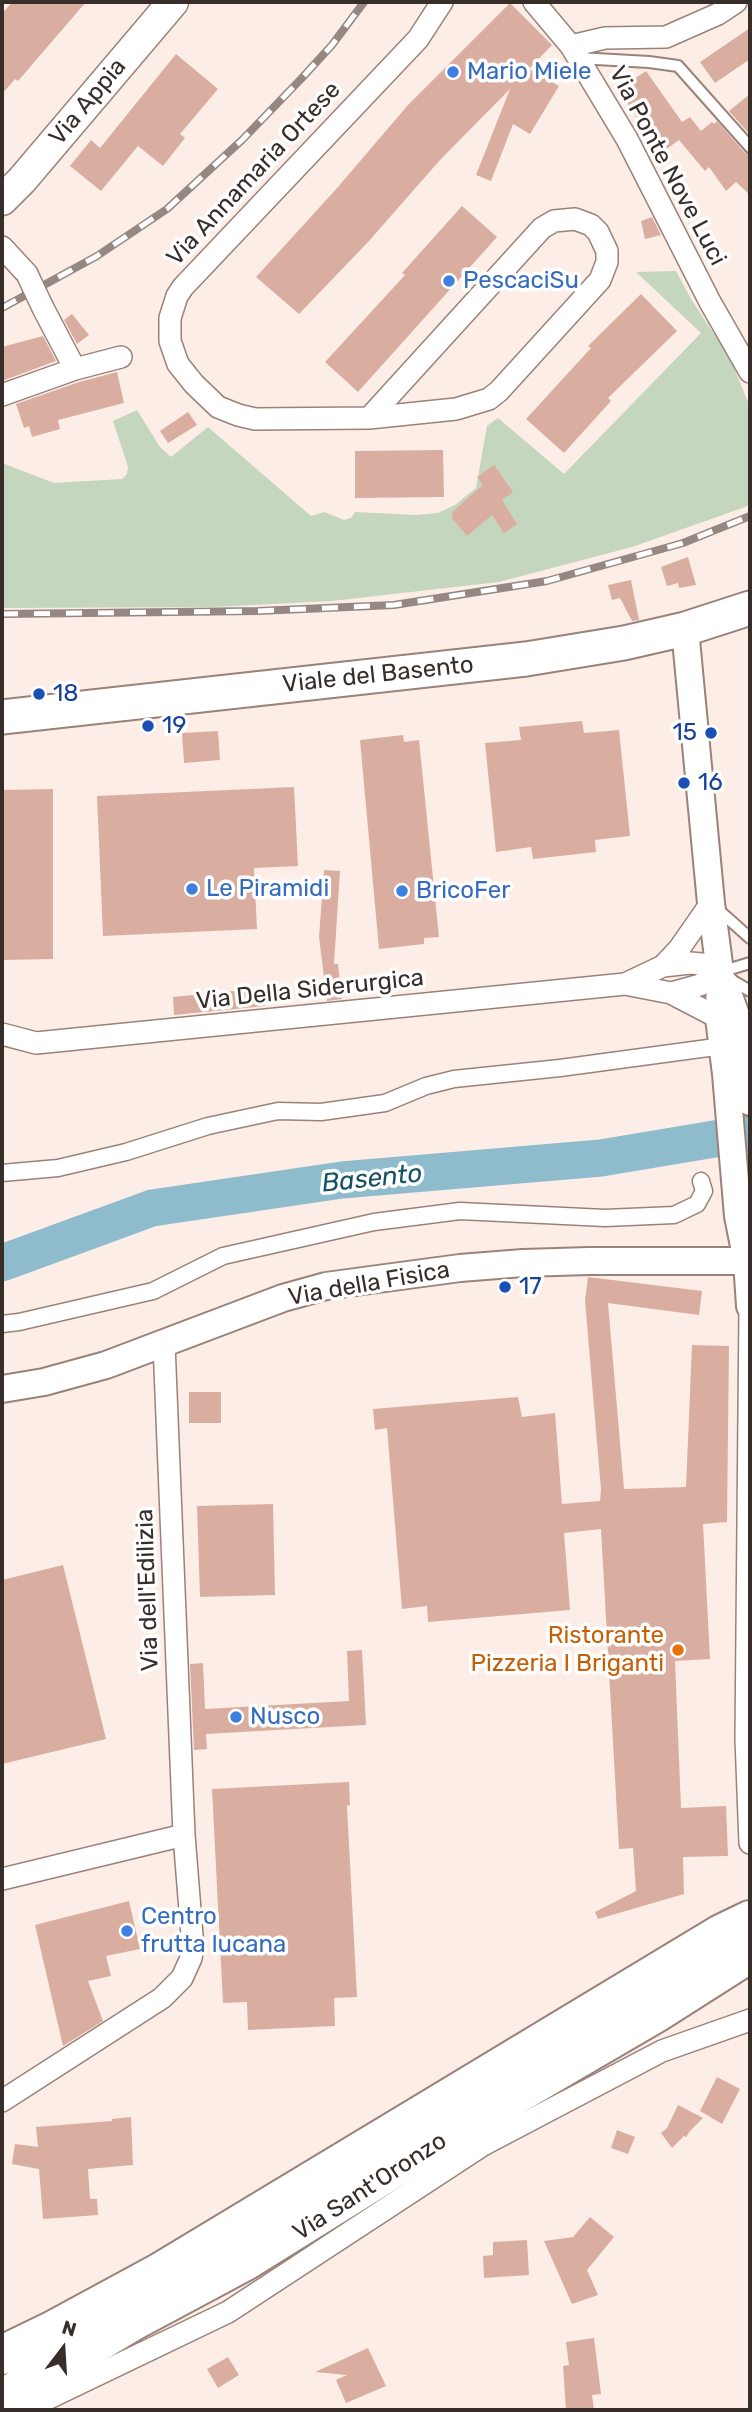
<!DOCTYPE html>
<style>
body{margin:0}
#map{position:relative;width:752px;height:2412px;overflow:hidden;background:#fdede7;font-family:Rubik,sans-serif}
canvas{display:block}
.frame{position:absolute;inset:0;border:4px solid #372d29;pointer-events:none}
.north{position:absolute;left:28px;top:2314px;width:70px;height:70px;-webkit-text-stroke:5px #fff;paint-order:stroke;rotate:17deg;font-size:19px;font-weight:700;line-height:28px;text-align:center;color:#372d29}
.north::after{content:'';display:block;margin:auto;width:24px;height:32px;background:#372d29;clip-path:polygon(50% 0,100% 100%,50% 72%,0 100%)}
</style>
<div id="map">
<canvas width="752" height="2412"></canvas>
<div class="frame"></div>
<div class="north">N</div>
</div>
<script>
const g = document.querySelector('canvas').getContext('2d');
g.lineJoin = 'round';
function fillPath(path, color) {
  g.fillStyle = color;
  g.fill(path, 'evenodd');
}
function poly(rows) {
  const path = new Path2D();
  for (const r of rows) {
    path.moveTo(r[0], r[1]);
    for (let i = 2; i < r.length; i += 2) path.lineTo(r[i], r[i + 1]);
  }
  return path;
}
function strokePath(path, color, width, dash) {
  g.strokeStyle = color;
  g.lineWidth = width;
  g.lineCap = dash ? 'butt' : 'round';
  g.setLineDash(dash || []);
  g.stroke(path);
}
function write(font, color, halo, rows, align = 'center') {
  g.font = font + ' Rubik,sans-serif';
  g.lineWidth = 7;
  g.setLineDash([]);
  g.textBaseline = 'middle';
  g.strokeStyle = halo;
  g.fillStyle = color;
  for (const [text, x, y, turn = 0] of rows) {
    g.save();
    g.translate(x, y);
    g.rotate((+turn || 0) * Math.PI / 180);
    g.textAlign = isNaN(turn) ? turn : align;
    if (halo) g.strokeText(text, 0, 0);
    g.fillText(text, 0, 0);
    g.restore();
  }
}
const green = poly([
 [676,271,691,299,730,358,750,407,750,504,745,507,632,547,499,582,332,601,213,607,2,608,2,463,54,483,122,479,127,474,128,467,113,421,137,410,160,447,171,457,208,427,311,516,324,512,344,520,351,518,355,512,416,515,438,513,455,505,476,488,487,426,498,418,564,474,701,333,636,272]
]);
const river = poly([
 [2,1263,152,1208,342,1180,601,1158,750,1133]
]);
const building = poly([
 [12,2,86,2,18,81,15,79,2,94,2,14],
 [510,3,552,45,529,69,559,86,530,134,513,124,491,181,476,175,510,89,440,160,369,241,299,314,256,277,338,187,408,105],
 [750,28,750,59,715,83,700,62],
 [176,54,218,89,180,134,185,138,163,166,138,146,101,191,70,166,91,140,100,148],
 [646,71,682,122,690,117,701,131,712,122,714,124,717,121,744,152,750,155,750,195,736,182,726,191,709,167,705,171,679,140,661,153,618,90],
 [750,94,750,135,729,111],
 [462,206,497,237,358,392,325,362,405,275,402,273],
 [652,217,661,235,645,239,641,221],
 [641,294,677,331,608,398,611,401,564,453,526,419,591,348,588,346],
 [72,314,89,335,77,344,64,320],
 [43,336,56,361,2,381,2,347],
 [117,372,124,403,58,420,60,429,32,437,29,426,24,428,16,404,79,382],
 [188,412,197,425,168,443,160,431],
 [443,450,444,497,355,498,355,451],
 [494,465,513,492,502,500,517,524,504,533,492,515,467,536,452,518,452,512,483,485,477,477],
 [688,557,696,585,679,588,678,583,667,586,661,567],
 [631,580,639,620,632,621,620,598,612,600,608,585],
 [582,721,584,733,619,730,630,836,595,840,596,852,533,859,531,847,496,852,485,743,521,740,519,727],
 [218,731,220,760,184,763,182,733],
 [403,735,404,742,419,740,439,937,424,938,424,944,379,949,360,740],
 [294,787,298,866,254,868,257,929,103,936,97,796],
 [53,789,53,959,2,960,2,790],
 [324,870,340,871,334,964,338,964,342,999,327,1001,319,937],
 [264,988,265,1006,174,1015,173,997],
 [588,1277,702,1291,699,1315,608,1303,624,1489,686,1487,692,1345,729,1346,727,1522,703,1524,710,1659,675,1661,681,1808,726,1806,728,1856,683,1857,684,1894,598,1919,595,1912,636,1891,633,1848,619,1849,601,1529,564,1533,570,1610,428,1622,427,1606,402,1609,387,1428,375,1430,373,1409,518,1397,522,1417,555,1413,562,1504,600,1501,601,1490,585,1300],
 [189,1392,221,1392,221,1423,189,1423],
 [273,1504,275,1595,200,1597,197,1506],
 [63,1565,106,1739,2,1764,2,1580],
 [362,1650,366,1725,206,1734,207,1749,194,1750,190,1664,203,1663,205,1709,349,1701,347,1651],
 [349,1782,350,1805,347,1806,357,1997,334,1998,335,2026,248,2030,247,2002,223,2003,212,1789],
 [129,1901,140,1949,106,1956,111,1976,88,1981,103,2021,63,2046,35,1925],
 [717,2077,740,2089,722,2124,700,2111],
 [678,2105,703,2118,690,2131,686,2137,684,2136,672,2148,661,2133,667,2128],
 [131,2117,133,2165,88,2169,90,2199,97,2199,98,2215,43,2219,39,2169,12,2164,15,2144,38,2147,36,2127,112,2121,112,2119],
 [617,2130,635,2137,628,2154,611,2148],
 [590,2217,614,2237,587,2270,598,2295,572,2304,544,2241,573,2237],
 [527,2240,529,2275,484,2278,483,2256,493,2255,493,2242],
 [594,2338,601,2394,592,2395,594,2410,566,2410,563,2366,569,2365,566,2342],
 [368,2348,386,2386,346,2403,336,2380,347,2375,315,2372],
 [228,2357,239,2375,218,2388,207,2369]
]);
const service = poly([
 [578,58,649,62,678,66,750,147],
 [715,907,750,938],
 [720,972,750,963],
 [728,978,750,991]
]);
const pedestrian = poly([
 [2,1173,58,1168,126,1152,208,1126,278,1111,321,1112,385,1103,426,1086,454,1079,560,1068,723,1046],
 [2,1324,19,1322,153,1291,223,1256,374,1222,460,1211,605,1218,674,1215,697,1204,704,1191,701,1181]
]);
const minor = poly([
 [534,2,571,46,627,139,710,302,750,372],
 [571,46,605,38,666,37,718,14,736,2],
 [2,247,27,274],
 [43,308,75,369,121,357],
 [2,395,75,369],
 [369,418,542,228,554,221,575,219,591,225,598,232,607,251,607,262,600,280,499,391,489,399,456,409,369,418,255,419,238,415,218,407,194,384,178,364,170,341,170,318,177,296,183,287,418,39,442,2],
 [663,966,690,963,702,964,720,972],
 [625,984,663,966,679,949,711,903],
 [671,993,700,985,720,972],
 [2,1034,36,1043,625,984,671,993,719,1018],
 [750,1305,746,1739,750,1843],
 [2,1879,184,1835],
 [2,2101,162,1998,182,1978,191,1958,193,1948,184,1835,164,1344],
 [24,2410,228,2312,483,2145,662,2051,750,2020]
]);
const tertiary = poly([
 [685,629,711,903,720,972,719,1018,726,1074,738,1216,747,1261,750,1306],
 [725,984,743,1035,750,1102],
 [2,1389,44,1382,106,1365,283,1298,326,1286,460,1268,523,1263,589,1261,750,1261]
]);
const secondary = poly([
 [2,200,22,180,173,2]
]);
const primary = poly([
 [2,717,526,659,624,643,685,629,750,608]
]);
const motorway = poly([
 [2,2355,52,2331,159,2273,721,1934,750,1920],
 [2,2399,135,2320,247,2260,462,2126,659,2011,750,1953]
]);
const rail = poly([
 [2,308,97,256,167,209,242,140,301,79,332,45,364,2],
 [2,614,258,611,394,605,547,581,683,543,750,516]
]);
const minorBridge = poly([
 [27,274,43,308]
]);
const markers = [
 [453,72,7,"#3f7fe0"],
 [449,281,7,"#3f7fe0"],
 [39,694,7,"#1a4fb4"],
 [148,726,7,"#1a4fb4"],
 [711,733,7,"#1a4fb4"],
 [684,783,7,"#1a4fb4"],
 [192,889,7,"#3f7fe0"],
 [402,891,7,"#3f7fe0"],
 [505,1287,7,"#1a4fb4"],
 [678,1650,7,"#e8710a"],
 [236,1717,7,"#3f7fe0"],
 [127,1931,7,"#3f7fe0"]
];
const shopNames = [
 ["Mario Miele",467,72],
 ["PescaciSu",463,281],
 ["Le Piramidi",206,889],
 ["BricoFer",416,891],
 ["Nusco",250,1717],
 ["Centro",141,1917],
 ["frutta lucana",141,1945]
];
const streetNames = [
 ["Via Appia",88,102,-50],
 ["Via Ponte Nove Luci",667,166,62],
 ["Via Annamaria Ortese",254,174,-47],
 ["Viale del Basento",378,675,-6],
 ["Via Della Siderurgica",310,990,-6],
 ["Via della Fisica",369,1284,-10],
 ["Via dell'Edilizia",148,1590,-92],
 ["Via Sant'Oronzo",370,2187,-33]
];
const transitNames = [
 ["18",53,694],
 ["19",162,726],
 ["15",697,733,"right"],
 ["16",698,783],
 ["17",519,1287]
];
const foodNames = [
 ["Ristorante",664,1636],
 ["Pizzeria I Briganti",664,1664]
];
const waterNames = [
 ["Basento",372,1179,-6]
];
fillPath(green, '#c4d6bd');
strokePath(river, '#8ebccd', 37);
fillPath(building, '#d9aea1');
strokePath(service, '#9a8279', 14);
strokePath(pedestrian, '#9a8279', 19);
strokePath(minor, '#9a8279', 24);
strokePath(tertiary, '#9a8279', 30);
strokePath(secondary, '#9a8279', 33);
strokePath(primary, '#9a8279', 37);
strokePath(motorway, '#9a8279', 42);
strokePath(service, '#fff', 10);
strokePath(pedestrian, '#fff', 16);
strokePath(minor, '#fff', 21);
strokePath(tertiary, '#fff', 26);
strokePath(secondary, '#fff', 30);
strokePath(primary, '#fff', 33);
strokePath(motorway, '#fff', 38);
strokePath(rail, '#958883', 8);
strokePath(rail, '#fff', 5, [16]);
strokePath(minorBridge, '#9a8279', 24, []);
strokePath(minorBridge, '#fff', 21);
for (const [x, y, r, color] of markers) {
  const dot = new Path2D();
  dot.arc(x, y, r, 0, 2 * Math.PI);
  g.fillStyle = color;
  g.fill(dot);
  strokePath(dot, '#fff', 2.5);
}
write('24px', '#366cbe', '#fff', shopNames, 'left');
write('24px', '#372d29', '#fff', streetNames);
write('24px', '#164399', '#fff', transitNames, 'left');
write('24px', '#c56008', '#fff', foodNames, 'right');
write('italic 26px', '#155265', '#fff', waterNames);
</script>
